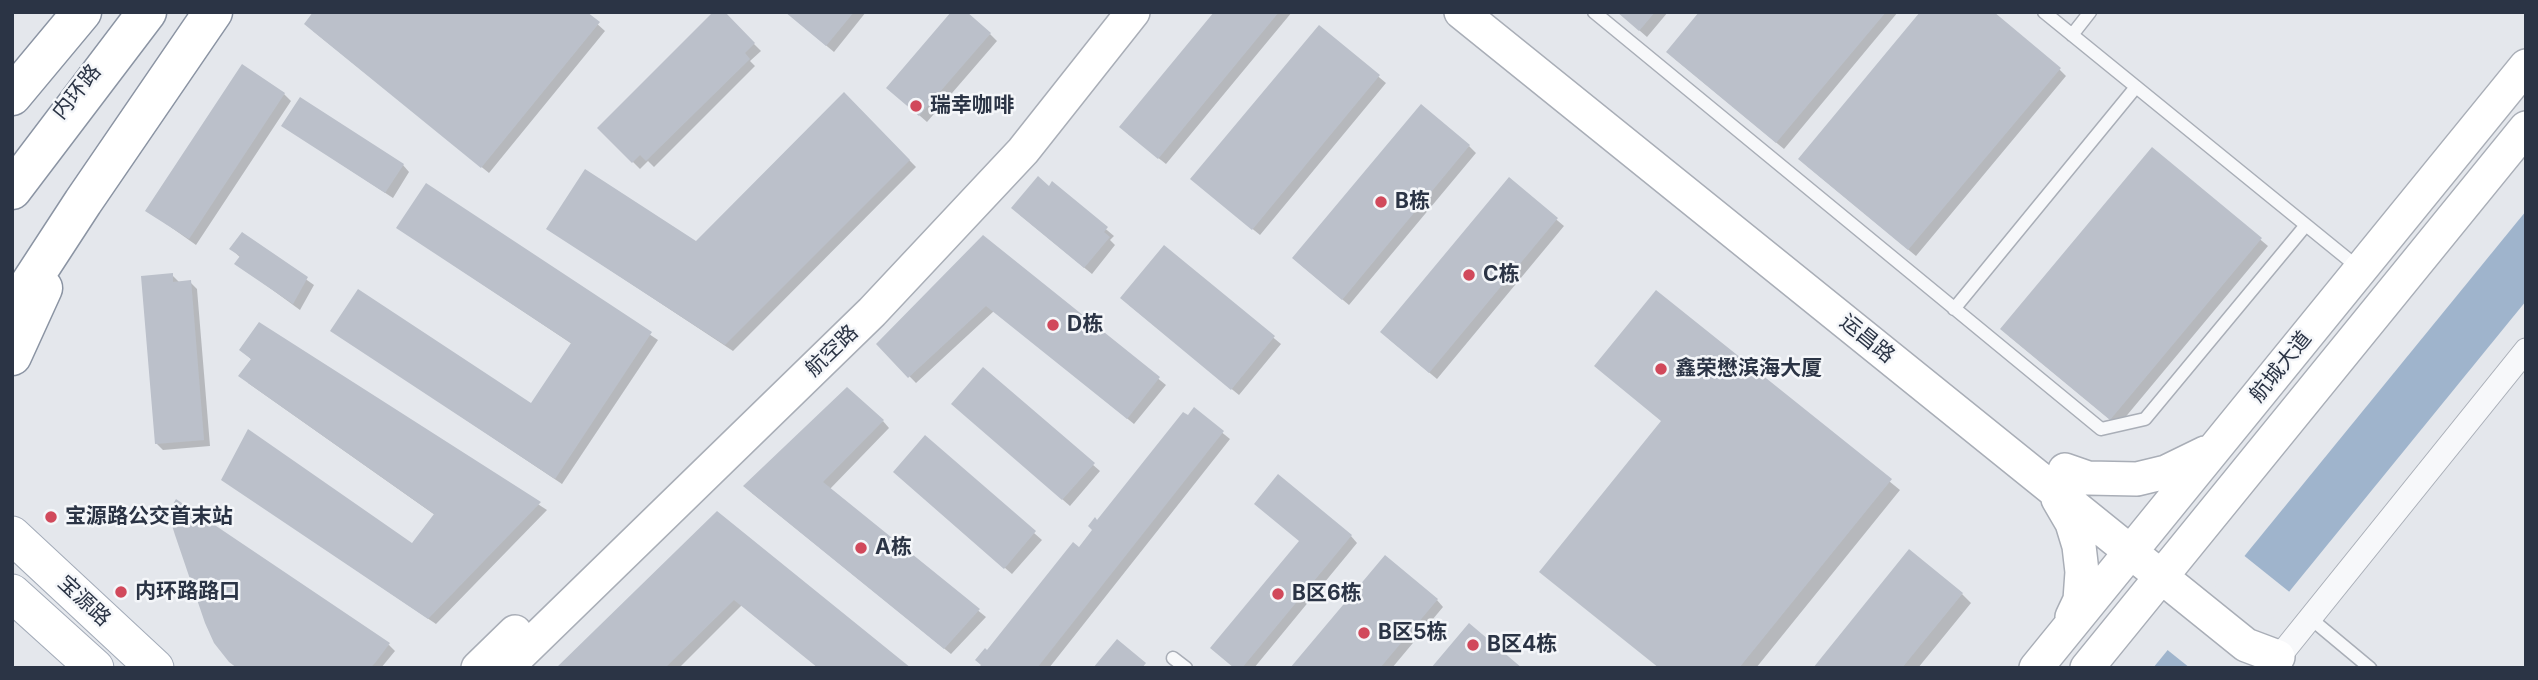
<!DOCTYPE html>
<meta charset="utf-8">
<style>
body{margin:0}
#map{position:relative;width:2538px;height:680px;overflow:hidden;background:#e4e7ec;font-family:Inter,sans-serif}
canvas{display:block}
.frame{position:absolute;inset:0;border:14px solid #2b3445;pointer-events:none}
</style>
<div id="map">
<canvas width="2538" height="680"></canvas>
<div class="frame"></div>
</div>
<script>
const g = document.querySelector('canvas').getContext('2d');
g.lineJoin = 'round';
function fillPath(path, color) {
  g.fillStyle = color;
  g.fill(path, 'evenodd');
}
function poly(rows) {
  const path = new Path2D();
  for (const r of rows) {
    path.moveTo(r[0], r[1]);
    for (let i = 2; i < r.length; i += 2) path.lineTo(r[i], r[i + 1]);
  }
  return path;
}
function strokePath(path, color, width, dash) {
  g.strokeStyle = color;
  g.lineWidth = width;
  g.lineCap = dash ? 'butt' : 'round';
  g.setLineDash(dash || []);
  g.stroke(path);
}
function write(font, color, halo, rows, align = 'center') {
  g.font = font + ' Inter,"Noto Sans SC",sans-serif';
  g.lineWidth = 5;
  g.setLineDash([]);
  g.textBaseline = 'middle';
  g.strokeStyle = halo;
  g.fillStyle = color;
  for (const [text, x, y, turn = 0] of rows) {
    g.save();
    g.translate(x, y);
    g.rotate((+turn || 0) * Math.PI / 180);
    g.textAlign = isNaN(turn) ? turn : align;
    if (halo) g.strokeText(text, 0, 0);
    g.fillText(text, 0, 0);
    g.restore();
  }
}
const water = poly([
 [2526,211,2526,301,2227,668,2153,668]
]);
const pier = poly([
 [2242,554,2292,594,2232,668,2190,668,2165,648]
]);
const shadow = poly([
 [584,12,605,31,489,173,313,31],
 [722,12,761,51,750,61,755,66,654,167,648,161,640,169,599,128],
 [786,12,866,12,834,52],
 [1216,12,1292,12,1166,164,1128,134],
 [1618,12,1668,12,1647,37],
 [1702,12,1898,12,1784,149,1675,59],
 [1319,27,1386,83,1260,235,1200,186],
 [990,34,997,41,927,122,896,95],
 [2059,69,2066,76,1916,256,1807,166],
 [284,94,291,101,196,245,148,211],
 [844,94,916,167,733,351,548,229,696,243],
 [283,126,403,165,409,172,393,198],
 [1469,146,1476,153,1349,305,1301,265],
 [2152,149,2268,246,2118,426,2009,336],
 [1509,180,1564,226,1437,379,1389,339],
 [1052,184,1114,236,1110,240,1115,245,1092,274,1020,215],
 [426,186,658,340,562,484,333,331,531,405,572,344,398,228],
 [243,235,314,285,300,310,237,264,241,258,231,249],
 [983,237,1166,385,1134,424,994,311,916,383,878,344],
 [1164,247,1281,344,1239,395,1129,305],
 [172,275,180,283,190,282,197,289,210,446,163,450,156,443],
 [1656,292,1900,490,1756,668,1659,668,1663,422,1596,366],
 [260,324,547,510,436,624,223,480,413,546,435,515,248,383,252,360,241,350],
 [984,370,1100,471,1070,506,961,411],
 [1194,410,1230,439,1049,668,981,668,988,653,1080,549,1098,522],
 [883,421,889,428,829,490,986,617,951,654,752,493],
 [925,438,1042,540,1012,574,902,479],
 [718,513,742,605,679,668,558,668],
 [1351,536,1357,543,1254,668,1235,668,1300,541],
 [1962,594,1971,603,1918,668,1815,668],
 [1437,600,1443,607,1392,668,1293,668],
 [389,645,395,651,381,668,238,668]
]);
const building = poly([
 [313,12,587,12,600,22,481,168,304,24],
 [713,12,725,12,755,43,745,53,750,59,646,161,640,155,632,163,597,128],
 [785,12,854,12,826,46],
 [951,12,967,12,991,33,919,116,886,88],
 [1214,12,1279,12,1158,159,1119,127],
 [1617,12,1655,12,1639,31],
 [1699,12,1886,12,1776,143,1666,52],
 [1920,12,1994,12,2061,68,1908,250,1798,159],
 [1319,25,1380,75,1252,230,1190,179],
 [242,64,285,93,189,239,145,211],
 [844,92,910,160,725,345,546,229,585,169,696,241],
 [300,97,404,164,385,193,281,126],
 [1421,104,1470,145,1342,300,1292,258],
 [2152,147,2262,238,2110,420,2000,329],
 [1038,176,1049,186,1052,181,1108,227,1104,232,1110,237,1084,268,1011,208],
 [1509,177,1558,218,1429,373,1380,332],
 [426,183,652,332,555,479,330,331,358,289,531,403,571,343,396,228],
 [242,232,308,277,293,304,234,264,240,256,229,249],
 [983,235,1160,377,1127,419,986,306,908,378,876,344],
 [1164,245,1275,336,1231,390,1120,298],
 [173,273,173,282,191,280,204,440,155,444,141,276],
 [1656,290,1892,479,1739,668,1659,668,1539,572,1661,421,1594,366],
 [259,322,541,502,428,619,221,480,248,429,412,543,434,514,238,376,251,359,239,350],
 [983,367,1095,463,1062,500,951,404],
 [847,387,884,420,823,482,980,609,944,649,743,486],
 [1194,407,1224,431,1037,668,978,668,981,665,975,660,985,648,987,650,1073,542,1079,547,1092,530,1088,526,1095,517,1097,520,1183,412,1188,415],
 [925,435,1036,531,1004,569,893,472],
 [1278,474,1352,535,1242,668,1234,668,1210,648,1299,541,1254,504],
 [176,499,390,643,375,663,370,668,237,668,229,662,214,643,205,623,175,535,168,513],
 [717,511,911,668,818,668,734,600,665,668,556,668],
 [1909,549,1963,593,1902,668,1813,668],
 [1385,555,1438,599,1380,668,1290,668],
 [1469,623,1522,668,1431,668],
 [1117,639,1146,663,1142,668,1093,668]
]);
const lane = poly([
 [1594,12,2101,429,2145,419,2306,225],
 [2044,12,2360,269],
 [2072,35,2090,12],
 [1954,309,2136,87],
 [2310,618,2370,668],
 [1173,658,1186,668]
]);
const street = poly([
 [2270,668,2526,350]
]);
const secondary = poly([
 [1461,12,2246,645,2278,657],
 [2065,470,2088,478,2137,479,2166,472,2205,453],
 [2058,499,2072,523,2079,546,2082,572,2080,600,2072,617],
 [478,668,515,632],
 [506,668,872,312,1023,151,1133,12],
 [2036,668,2526,66],
 [2087,668,2526,128]
]);
const primary = poly([
 [12,535,155,668],
 [12,593,95,668]
]);
const highway = poly([
 [12,96,82,12],
 [12,190,147,12],
 [12,311,83,202,213,12],
 [12,356,43,288]
]);
const markers = [
 [916,106,7,"#d1495b"],
 [1381,202,7,"#d1495b"],
 [1469,275,7,"#d1495b"],
 [1053,325,7,"#d1495b"],
 [1661,369,7,"#d1495b"],
 [51,517,7,"#d1495b"],
 [861,548,7,"#d1495b"],
 [121,592,7,"#d1495b"],
 [1278,594,7,"#d1495b"],
 [1364,633,7,"#d1495b"],
 [1473,645,7,"#d1495b"]
];
const streetNames = [
 ["内环路",77,92,-51],
 ["运昌路",1867,339,39],
 ["航空路",832,351,-44],
 ["航城大道",2281,367,-51],
 ["宝源路",84,601,43]
];
const poiNames = [
 ["瑞幸咖啡",930,106],
 ["B栋",1395,202],
 ["C栋",1483,275],
 ["D栋",1067,325],
 ["鑫荣懋滨海大厦",1675,369],
 ["宝源路公交首末站",65,517],
 ["A栋",875,548],
 ["内环路路口",135,592],
 ["B区6栋",1292,594],
 ["B区5栋",1378,633],
 ["B区4栋",1487,645]
];
fillPath(water, '#9fb4cc');
fillPath(pier, '#e4e7ec');
fillPath(shadow, '#0003');
fillPath(building, '#bbc0ca');
strokePath(lane, '#a9aeb7', 15);
strokePath(street, '#a9aeb7', 25);
strokePath(secondary, '#a9aeb7', 36);
strokePath(primary, '#a3abb8', 39);
strokePath(highway, '#8b94a3', 41);
strokePath(lane, '#f7f8fa', 12);
strokePath(street, '#f7f8fa', 23);
strokePath(secondary, '#fff', 33);
strokePath(primary, '#fff', 37);
strokePath(highway, '#fff', 38);
for (const [x, y, r, color] of markers) {
  const dot = new Path2D();
  dot.arc(x, y, r, 0, 2 * Math.PI);
  g.fillStyle = color;
  g.fill(dot);
  strokePath(dot, '#f4f6f9', 2.5);
}
write('21px', '#2b3445', '#f4f6f9', streetNames);
write('bold 21px', '#2b3445', '#f4f6f9', poiNames, 'left');
</script>
